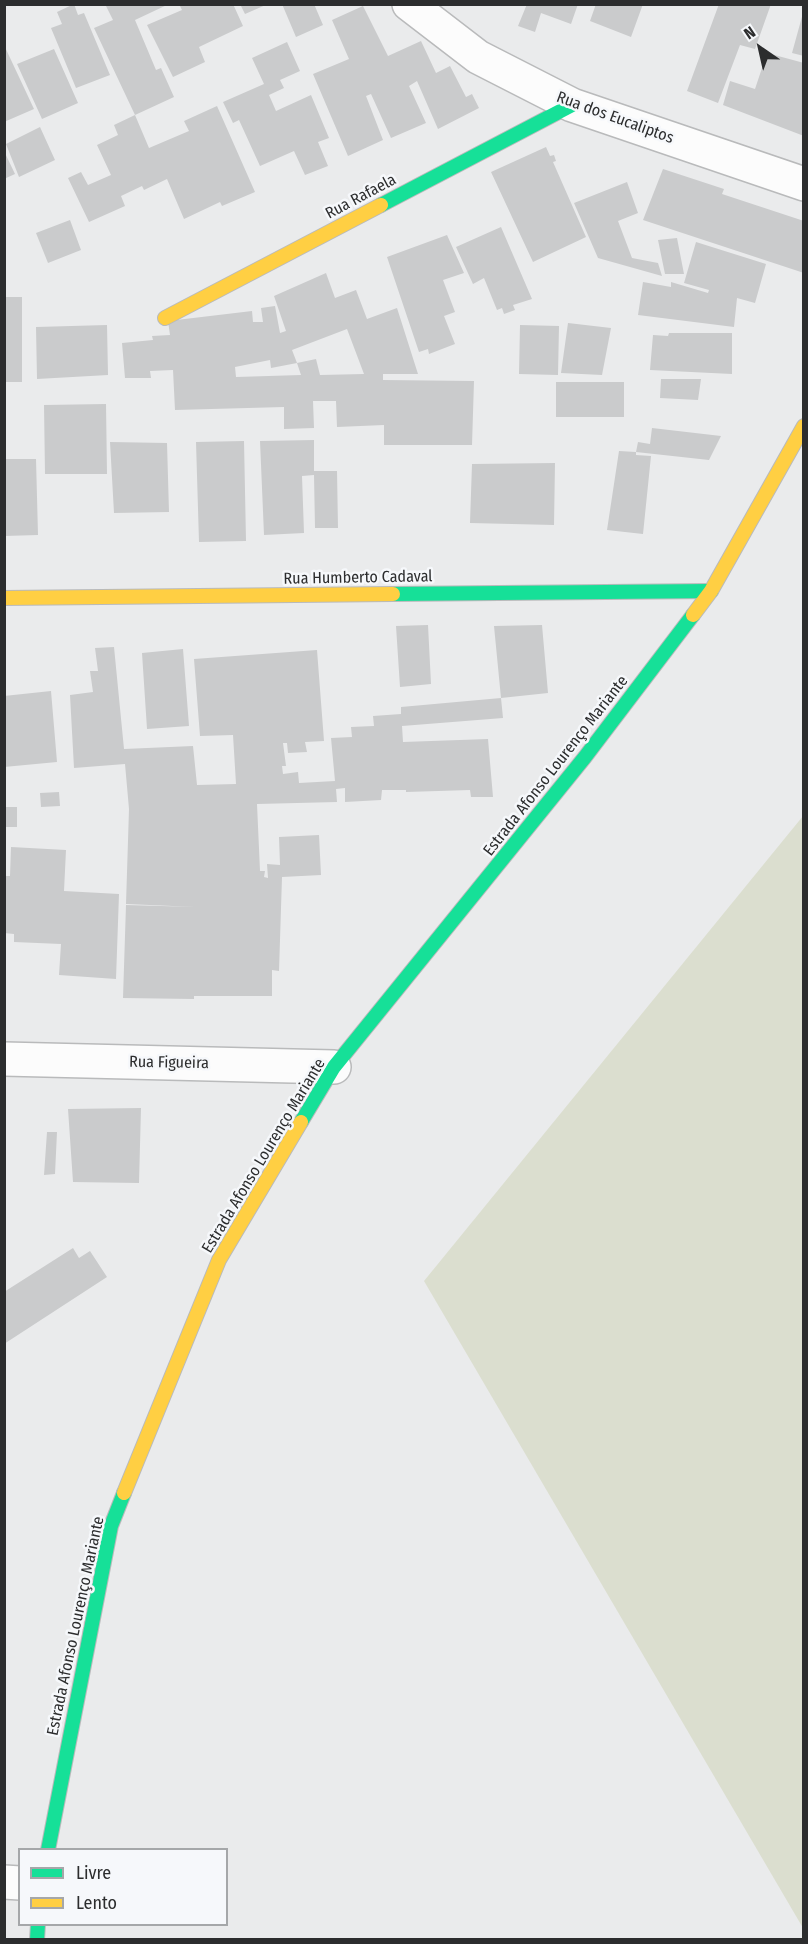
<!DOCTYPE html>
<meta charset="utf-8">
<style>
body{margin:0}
#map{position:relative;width:808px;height:1944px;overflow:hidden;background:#eaebec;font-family:"Fira Sans Condensed",sans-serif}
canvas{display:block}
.frame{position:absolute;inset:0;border:6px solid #2c2d2e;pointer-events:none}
.legend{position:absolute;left:18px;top:1848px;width:210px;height:78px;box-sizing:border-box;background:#f6f8fb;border:2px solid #a5a7a9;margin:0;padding:8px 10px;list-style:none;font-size:18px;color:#2c2d2e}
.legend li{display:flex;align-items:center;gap:12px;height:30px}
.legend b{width:30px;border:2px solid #a5a7a9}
.north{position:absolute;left:730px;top:18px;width:60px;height:60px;-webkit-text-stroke:4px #f6f8fb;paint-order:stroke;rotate:326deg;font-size:16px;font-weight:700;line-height:24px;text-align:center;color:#2c2d2e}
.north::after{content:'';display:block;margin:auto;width:21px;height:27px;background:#2c2d2e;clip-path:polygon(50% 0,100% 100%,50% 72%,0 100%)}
</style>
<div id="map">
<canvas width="808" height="1944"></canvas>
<div class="frame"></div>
<ul class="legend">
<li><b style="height:8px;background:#16e098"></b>Livre</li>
<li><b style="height:8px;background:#ffcf43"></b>Lento</li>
</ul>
<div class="north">N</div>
</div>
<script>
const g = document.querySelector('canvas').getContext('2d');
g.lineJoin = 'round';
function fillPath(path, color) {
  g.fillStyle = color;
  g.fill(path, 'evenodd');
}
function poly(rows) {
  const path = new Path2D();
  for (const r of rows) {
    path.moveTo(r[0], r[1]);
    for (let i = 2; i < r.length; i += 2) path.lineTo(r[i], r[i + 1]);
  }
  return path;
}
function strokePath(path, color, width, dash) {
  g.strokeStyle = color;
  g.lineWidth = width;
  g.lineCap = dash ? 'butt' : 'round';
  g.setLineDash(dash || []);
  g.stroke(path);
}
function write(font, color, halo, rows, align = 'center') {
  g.font = font + ' "Fira Sans Condensed",sans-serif';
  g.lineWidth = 5;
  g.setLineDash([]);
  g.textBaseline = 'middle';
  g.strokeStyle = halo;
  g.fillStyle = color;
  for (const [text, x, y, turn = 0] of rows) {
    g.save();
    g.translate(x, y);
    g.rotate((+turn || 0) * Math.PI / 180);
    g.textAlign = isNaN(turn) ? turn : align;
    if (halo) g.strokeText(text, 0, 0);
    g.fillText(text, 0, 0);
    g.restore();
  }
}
const green = poly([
 [803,816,803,1928,424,1281]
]);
const building = poly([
 [74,4,78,15,84,13,110,75,76,88,51,28,62,24,57,12],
 [105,4,169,4,135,20,156,70,161,68,174,97,135,115,94,28,113,20],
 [179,4,233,4,243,26,199,47,205,62,173,77,147,25,182,10],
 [240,4,268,4,245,14],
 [282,4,314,4,323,25,296,37],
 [527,4,533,6,578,4,571,24,541,13,535,32,518,26],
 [596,4,643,4,631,37,590,21],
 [719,4,771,4,755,49,740,45,718,103,687,91],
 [363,6,388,56,421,41,436,73,450,66,466,97,472,94,479,108,438,129,417,81,409,86,426,123,391,138,371,94,366,96,383,140,348,156,313,74,349,59,332,20],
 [803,13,804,13,804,56,792,53],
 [287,42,300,71,280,80,284,88,269,95,276,111,311,95,329,138,318,142,328,166,305,175,294,151,260,166,239,120,233,123,223,102,264,84,252,58],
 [4,45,34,109,4,122],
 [54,49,78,103,42,119,17,64],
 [767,53,804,63,804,136,723,105,730,81,755,89],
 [217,106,255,192,222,206,220,202,184,219,167,179,144,190,142,186,121,196,125,206,89,222,68,178,81,172,88,185,111,175,97,145,118,135,114,125,135,115,149,148,189,131,184,121],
 [40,127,55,160,19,177,6,144],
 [546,147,550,156,554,155,556,161,553,162,586,237,533,262,491,172],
 [4,151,15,174,4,179],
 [663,169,724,189,722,194,804,221,804,273,643,220],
 [627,182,638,213,618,221,632,258,658,263,662,276,598,258,574,203],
 [70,220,81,250,48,263,36,233],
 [501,227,532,299,513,305,515,310,504,314,502,308,497,310,484,278,473,284,456,247],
 [447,235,464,273,443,280,455,312,444,316,455,344,429,354,428,349,419,352,387,257],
 [677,238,684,274,665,274,658,240],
 [696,242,766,264,755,303,737,298,734,327,638,315,643,282,671,287,671,282,708,293,709,290,684,283],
 [326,273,335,298,356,290,367,319,397,308,418,374,383,374,383,380,474,381,472,445,384,445,384,425,337,427,336,401,313,401,314,428,284,429,284,407,175,410,173,370,150,371,151,378,125,378,122,343,153,340,152,336,170,335,168,321,252,311,253,322,263,322,261,308,275,306,280,333,286,331,274,296],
 [347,329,364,374,320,375,316,359,297,363,292,350],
 [270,360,271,368,297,363,301,375,236,377,235,367],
 [4,297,22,297,22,382,4,382],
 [568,323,611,328,602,375,561,373],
 [107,325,108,375,37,379,36,327],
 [520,325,559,326,558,375,519,374],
 [669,333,732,333,732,374,650,370,653,335,668,336],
 [661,379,701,379,698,400,660,398],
 [556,382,624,382,624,417,556,417],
 [106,404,107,474,45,474,44,405],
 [652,428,721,436,709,460,636,452,636,455,651,456,643,534,607,530,619,451,636,452,638,442,650,444],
 [314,440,314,471,337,471,338,528,315,528,314,475,302,476,304,533,264,535,260,441],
 [244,441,246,541,199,542,196,442],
 [110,442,167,443,169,512,114,513],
 [4,459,36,459,38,535,4,536],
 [555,463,554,525,470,523,472,464],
 [428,625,431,684,400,687,396,626],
 [542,625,548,693,501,698,503,718,402,726,403,742,488,739,493,797,471,797,470,790,406,792,406,790,382,790,381,800,345,802,345,788,336,789,337,802,257,804,260,871,265,871,264,877,268,878,267,864,280,865,279,837,319,835,321,875,282,877,279,971,272,970,272,996,194,996,194,999,123,998,126,905,196,907,126,904,129,809,125,764,74,768,70,695,93,692,90,671,98,671,95,648,114,647,124,749,193,746,197,785,236,784,233,735,200,736,194,659,317,650,324,741,305,742,307,752,288,753,287,743,283,743,286,766,282,766,283,774,298,772,299,783,335,781,331,738,352,737,351,727,374,726,373,716,401,714,401,707,501,698,494,626],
 [183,649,189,726,147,729,142,653],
 [51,691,57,762,4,767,4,696],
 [59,792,60,806,41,807,40,793],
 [5,807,17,807,17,827,5,827],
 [11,847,66,850,64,891,119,894,116,979,59,975,61,944,14,942,14,934,4,933,4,876,10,876],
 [141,1108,139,1183,73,1182,68,1109],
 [47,1132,57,1132,55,1174,44,1175],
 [73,1248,79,1258,90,1251,107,1277,4,1344,4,1292]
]);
const street = poly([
 [409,4,478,57,572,105,804,184],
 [4,1059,334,1067],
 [4,1882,20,1883]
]);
const fast = poly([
 [381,205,572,105],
 [393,594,711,591],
 [301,1122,334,1067,585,757,693,615],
 [48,1850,111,1526,124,1493],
 [37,1940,38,1924]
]);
const slow = poly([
 [165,318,381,205],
 [4,598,393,594],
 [693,615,711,591,804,426],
 [124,1493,219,1260,301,1122]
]);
const streetNames = [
 ["Rua dos Eucaliptos",615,118,20],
 ["Rua Rafaela",361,197,-28],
 ["Rua Humberto Cadaval",358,578,-1],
 ["Estrada Afonso Lourenço Mariante",556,766,-52],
 ["Rua Figueira",169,1063,1],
 ["Estrada Afonso Lourenço Mariante",264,1156,-59],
 ["Estrada Afonso Lourenço Mariante",76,1626,-78]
];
fillPath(green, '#dbdecf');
fillPath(building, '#cacbcc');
strokePath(street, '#b9babb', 36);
strokePath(fast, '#b9babb', 16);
strokePath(slow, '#b9babb', 16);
strokePath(street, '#fcfcfc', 33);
strokePath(fast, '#16e098', 14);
strokePath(slow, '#ffcf43', 14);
write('16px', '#2c2d2e', '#f6f8fb', streetNames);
</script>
